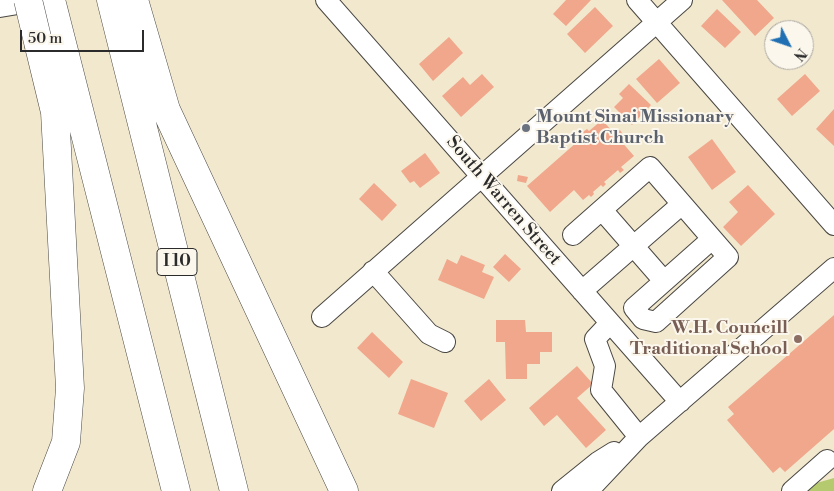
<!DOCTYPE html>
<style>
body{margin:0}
#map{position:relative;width:834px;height:491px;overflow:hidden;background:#f2e8ce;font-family:"Libre Bodoni",serif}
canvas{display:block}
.north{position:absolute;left:764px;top:20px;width:50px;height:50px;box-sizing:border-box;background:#fbf7ec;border:1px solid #a8a59f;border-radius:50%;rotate:131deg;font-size:14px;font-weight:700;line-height:20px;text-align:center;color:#2b2b2b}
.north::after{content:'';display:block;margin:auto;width:18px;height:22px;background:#1f6fb2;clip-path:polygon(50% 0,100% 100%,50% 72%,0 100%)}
.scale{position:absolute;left:20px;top:30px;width:124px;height:22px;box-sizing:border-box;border:2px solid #2b2b2b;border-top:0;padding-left:6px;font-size:15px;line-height:18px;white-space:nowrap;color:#2b2b2b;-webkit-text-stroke:4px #fbf7ec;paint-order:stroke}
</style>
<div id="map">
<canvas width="834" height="491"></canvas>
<div class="north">N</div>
<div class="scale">50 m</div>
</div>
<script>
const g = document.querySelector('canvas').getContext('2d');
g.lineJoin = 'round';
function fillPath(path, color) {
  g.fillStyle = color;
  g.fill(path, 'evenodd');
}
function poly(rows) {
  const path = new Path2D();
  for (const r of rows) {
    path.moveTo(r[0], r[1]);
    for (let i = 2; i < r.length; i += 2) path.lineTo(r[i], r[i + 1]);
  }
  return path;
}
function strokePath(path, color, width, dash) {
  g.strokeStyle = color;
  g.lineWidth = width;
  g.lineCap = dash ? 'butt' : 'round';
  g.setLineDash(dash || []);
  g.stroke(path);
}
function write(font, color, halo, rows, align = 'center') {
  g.font = font + ' "Libre Bodoni",serif';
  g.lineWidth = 4;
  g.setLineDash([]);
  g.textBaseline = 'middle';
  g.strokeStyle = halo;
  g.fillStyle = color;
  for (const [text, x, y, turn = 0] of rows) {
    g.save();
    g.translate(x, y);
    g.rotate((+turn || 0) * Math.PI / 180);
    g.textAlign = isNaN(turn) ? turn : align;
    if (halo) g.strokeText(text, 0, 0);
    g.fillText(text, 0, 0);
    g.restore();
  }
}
const green = poly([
 [834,478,834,491,804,491,813,484]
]);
const building = poly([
 [566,0,591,0,566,26,553,14],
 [722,0,757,0,774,18,755,36],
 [595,7,613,26,585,53,567,34],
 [717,9,741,32,725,48,701,26],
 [449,37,463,53,433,81,419,64],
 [659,59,680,83,657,103,636,79],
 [482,74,494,87,461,117,442,96,463,77,470,85],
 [805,74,820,91,792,116,777,99],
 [629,84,651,105,632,125,614,107,623,98,619,94],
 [834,109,834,146,816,129],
 [602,120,615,134,620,130,624,136,620,140,634,156,621,167,624,170,620,173,618,170,604,182,606,184,603,187,601,185,593,192,594,194,591,197,589,195,583,200,574,190,550,212,527,186,585,135,583,132,587,129,589,131],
 [712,139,736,172,712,190,688,157],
 [425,153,440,173,420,188,414,181,410,183,401,171],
 [518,175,528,177,526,183,517,181],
 [374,183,397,205,382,221,359,199],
 [748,185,775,214,741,246,723,227,738,212,729,202],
 [505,254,521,269,509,282,493,267],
 [461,255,485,265,482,272,494,277,484,299,438,280,447,259,457,264],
 [834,315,834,429,785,472,780,467,773,473,727,420,734,414,728,407],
 [496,320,525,320,526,332,552,332,552,352,540,352,540,364,527,364,527,379,506,379,505,342,496,342],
 [372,332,403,362,389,378,357,348],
 [577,366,593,384,577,398,606,430,586,448,557,415,544,426,529,408],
 [411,379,448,393,434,428,398,414],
 [489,379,506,400,481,421,464,401]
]);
const minor = poly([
 [326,0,680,402],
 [637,0,834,225],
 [0,7,42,0],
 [602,210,664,281],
 [573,235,650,167,728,257,656,322,643,319,634,308,712,239],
 [373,271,429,334,445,342],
 [582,291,682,204],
 [322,317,682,0],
 [610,323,595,339,605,366,601,390,639,437],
 [562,491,598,462,614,452],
 [588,491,639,437,834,268],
 [792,491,827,460]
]);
const highway = poly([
 [51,0,176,491],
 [111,0,234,491],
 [134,0,166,110,344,491],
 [39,46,55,112,70,388,66,442,47,491]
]);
const highwayBridge = poly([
 [28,0,39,46]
]);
const markers = [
 [526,128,5,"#6b7280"],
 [798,339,5,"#8d6e63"]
];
const shields = [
 [177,262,40]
];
const shieldNames = [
 ["I 10",177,262]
];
const worshipNames = [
 ["Mount Sinai Missionary",536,118],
 ["Baptist Church",536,139]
];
const streetNames = [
 ["South Warren Street",503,201,49]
];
const educationNames = [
 ["W.H. Councill",788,329],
 ["Traditional School",788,350]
];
fillPath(green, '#b5ca6e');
fillPath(building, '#f0a78b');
strokePath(minor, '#494743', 22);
strokePath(highway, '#494743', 29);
strokePath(minor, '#fff', 20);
strokePath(highway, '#fff', 28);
strokePath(highwayBridge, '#494743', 29, []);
strokePath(highwayBridge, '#fff', 28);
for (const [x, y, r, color] of markers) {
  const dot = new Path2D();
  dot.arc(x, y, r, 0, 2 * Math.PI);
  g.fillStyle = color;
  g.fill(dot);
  strokePath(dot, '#fbf7ec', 2);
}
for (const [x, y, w] of shields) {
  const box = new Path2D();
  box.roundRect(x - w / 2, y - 13.5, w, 27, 4);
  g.fillStyle = '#fbf7ec';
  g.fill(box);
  strokePath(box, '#2b2b2b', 1);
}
write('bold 16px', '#2b2b2b', null, shieldNames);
write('bold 18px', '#5b616d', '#fbf7ec', worshipNames, 'left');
write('18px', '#2b2b2b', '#fbf7ec', streetNames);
write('bold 18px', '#785e54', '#fbf7ec', educationNames, 'right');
</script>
